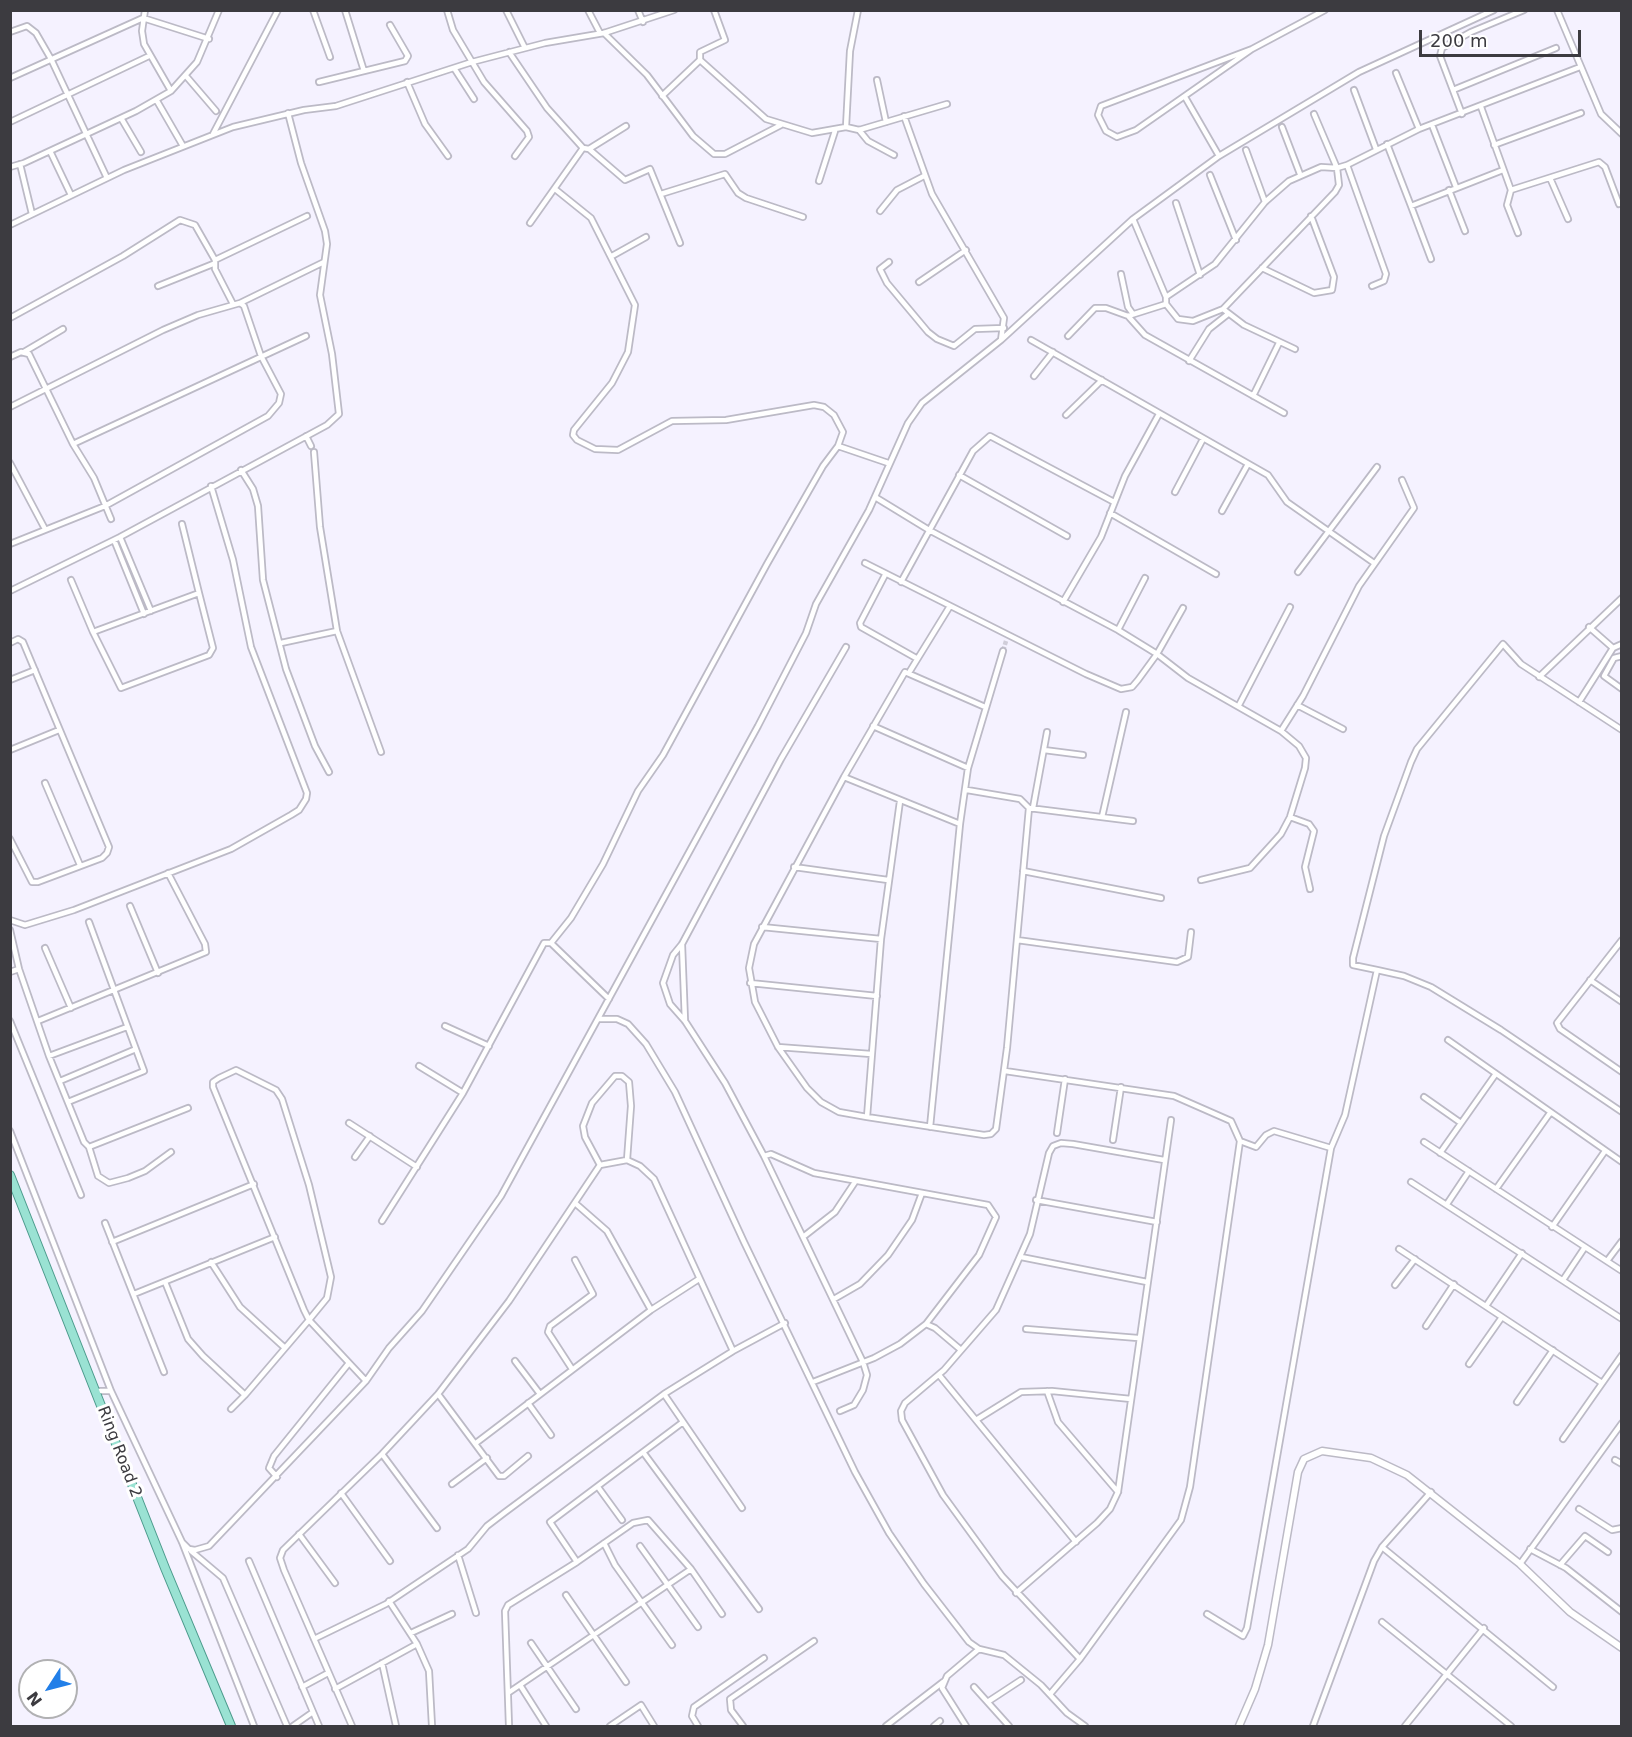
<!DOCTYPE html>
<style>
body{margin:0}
#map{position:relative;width:1632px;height:1737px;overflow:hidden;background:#f5f2ff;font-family:"DejaVu Sans",sans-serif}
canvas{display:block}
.frame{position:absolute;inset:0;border:12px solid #3c3b40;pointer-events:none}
.north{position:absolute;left:18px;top:1659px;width:60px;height:60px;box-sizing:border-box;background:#fff;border:2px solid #b1b1b3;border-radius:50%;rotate:234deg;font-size:16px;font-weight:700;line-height:24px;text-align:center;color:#3c3b40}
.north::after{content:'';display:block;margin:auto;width:21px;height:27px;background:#227fe8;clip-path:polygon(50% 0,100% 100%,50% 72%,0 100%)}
.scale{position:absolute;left:1419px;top:30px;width:162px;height:27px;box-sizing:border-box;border:3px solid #3c3b40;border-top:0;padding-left:8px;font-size:18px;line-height:21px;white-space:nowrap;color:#3c3b40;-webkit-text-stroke:4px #fff;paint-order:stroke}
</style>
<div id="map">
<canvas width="1632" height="1737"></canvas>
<div class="frame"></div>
<div class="north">N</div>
<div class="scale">200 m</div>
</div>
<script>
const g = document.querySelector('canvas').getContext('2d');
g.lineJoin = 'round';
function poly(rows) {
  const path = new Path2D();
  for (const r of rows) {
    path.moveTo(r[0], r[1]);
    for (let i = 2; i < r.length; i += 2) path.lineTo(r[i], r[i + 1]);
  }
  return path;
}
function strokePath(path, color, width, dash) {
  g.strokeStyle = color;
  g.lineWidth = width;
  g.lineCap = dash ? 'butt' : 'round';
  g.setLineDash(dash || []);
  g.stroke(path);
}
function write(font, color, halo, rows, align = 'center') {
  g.font = font + ' "DejaVu Sans",sans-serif';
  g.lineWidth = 6;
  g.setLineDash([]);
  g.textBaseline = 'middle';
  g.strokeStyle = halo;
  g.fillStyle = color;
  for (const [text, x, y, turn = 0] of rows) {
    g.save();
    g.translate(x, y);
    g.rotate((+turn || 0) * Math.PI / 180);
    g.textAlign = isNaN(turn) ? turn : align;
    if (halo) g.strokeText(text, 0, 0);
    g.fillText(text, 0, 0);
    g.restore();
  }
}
const minorTunnel = poly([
 [1003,651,1006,641]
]);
const minor = poly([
 [145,10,142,31,144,44,171,91],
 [313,10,330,57],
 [345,10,364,71],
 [447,10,453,30,484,82,527,131,529,137,515,156],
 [506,10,525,48],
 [588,10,600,33],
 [638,10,643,22],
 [714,10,725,40,700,52,700,60,766,119,812,133,846,127,850,51,858,10],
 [1557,10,1601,114,1622,134],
 [10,32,27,26,36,33,51,59,107,178],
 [604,33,647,75,693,136,714,154,725,154,781,125],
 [1252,49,1136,130,1117,137,1106,131,1098,115,1101,106,1252,49,1325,10],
 [509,52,547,108,583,148,589,149,626,126],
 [454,68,474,99],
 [1396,73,1419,129],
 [186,76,216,111],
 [10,78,143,18,209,39],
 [877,80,886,122],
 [319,82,405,61,408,56,390,25],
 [407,82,425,124,448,156],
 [1354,90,1376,149],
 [1453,90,1556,48],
 [662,96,700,60],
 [1185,97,1219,156],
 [157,101,183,146],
 [1481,107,1511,190,1507,205,1518,233],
 [1314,114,1337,168,1339,185,1335,192,1223,309,1193,321,1178,319,1166,304,1166,297,1215,264,1265,202,1289,181,1321,167,1337,168,1347,165,1419,129,1580,67],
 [1462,114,1440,56,1442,48,1471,32,1524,10],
 [904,116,932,194,1004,318,1001,340],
 [121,118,141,152],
 [10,122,149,56],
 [1432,125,1456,187],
 [846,127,859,130,947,104],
 [1282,127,1300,174],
 [859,130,868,141,894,155],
 [213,134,278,10],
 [1387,144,1411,206,1503,170],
 [1494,145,1581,113],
 [589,149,625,180,650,169,680,243],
 [1246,150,1265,202],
 [50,151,71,195],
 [20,164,32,214],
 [1347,165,1386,274,1384,281,1372,286],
 [10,167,24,163,136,111,171,91,197,62,219,10],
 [1210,175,1236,240],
 [1550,178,1568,219],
 [819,181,835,131],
 [1449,190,1465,231],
 [1511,190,1599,162,1605,167,1619,204],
 [661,194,725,174,738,193,746,198,803,217],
 [1176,203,1200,275],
 [1411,206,1431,259],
 [880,211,897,190,924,176],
 [1133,219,1166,297],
 [530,223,583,148],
 [10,225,124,170,233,127,304,110,336,106,472,62,545,43,604,33,674,10],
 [612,256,646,237],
 [889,262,880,269,887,283,928,332,937,339,954,346,975,329,1004,328],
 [1262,268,1314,293,1332,290,1334,277,1311,216],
 [1121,274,1128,307,1133,314],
 [919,282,966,250],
 [158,286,213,264],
 [240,303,324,262],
 [233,304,215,269,215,260,307,216],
 [1223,309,1244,325,1295,349],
 [1128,316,1145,335,1284,413],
 [10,318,123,256,180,220,195,225,215,260],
 [1068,336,1095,308,1106,308,1128,316,1166,304],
 [1031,340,1268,475,1287,502,1374,563],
 [24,352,63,329],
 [10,357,21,352,29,354,73,444,94,478,111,519],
 [1189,361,1209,329,1228,314],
 [1034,376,1053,352],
 [1253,396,1279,343],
 [10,407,163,330,198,315,240,303,244,306,261,356,281,394,279,403,268,416,105,506,10,544],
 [1066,415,1102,380],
 [306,436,311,446],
 [73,444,306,336],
 [838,446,888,463],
 [314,452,320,527,337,631,381,752],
 [10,463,45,529],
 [241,470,253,489,258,506,263,580,286,669,315,746,329,772],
 [959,475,1067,536],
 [1175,492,1203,439],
 [875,497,929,530,1118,630,1157,654,1188,678,1281,731,1299,746,1306,758,1305,768,1290,817,1281,834,1250,868,1201,880],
 [1222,511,1248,464],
 [1110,513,1216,574],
 [182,524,199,593],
 [120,537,151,611],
 [114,540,144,614],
 [865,563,1086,674,1121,689,1132,687,1138,680,1157,654,1183,608],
 [1298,572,1377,467],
 [885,575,860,623,861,627,916,658],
 [71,580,93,632,121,688,209,655,213,648,199,593,93,632],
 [901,582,973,451,990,436,1114,502],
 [10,591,120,537,327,425,339,414,332,354,320,295,327,244,325,231,301,163,288,113],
 [1063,602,1101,537,1125,476,1159,414],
 [1589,627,1613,648],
 [1118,630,1145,578],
 [10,643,18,639,23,642,109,847,107,853,102,858,38,882,32,882,10,839],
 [281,643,337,631],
 [1622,656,1614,658,1604,676,1622,689],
 [910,671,950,606],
 [1539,677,1622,598],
 [10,680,35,670],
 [1579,702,1613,648,1622,644],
 [1239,705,1290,607],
 [1297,705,1343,729],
 [985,707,905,672,844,777,754,944,749,968,755,1002,778,1047,807,1088,821,1102,839,1112,867,1117,984,1135,991,1134,996,1129,1007,1048,1029,808],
 [873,726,968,768],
 [1281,731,1303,696,1359,586,1414,508,1402,480],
 [10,750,59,730],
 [1044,750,1083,755],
 [844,777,960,824],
 [45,783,80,865],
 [967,790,1020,799,1029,808,1133,821],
 [1033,808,1047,732],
 [1102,817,1126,712],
 [1290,817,1309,824,1314,831,1305,867,1310,889],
 [794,867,888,880],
 [1023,871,1161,898],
 [130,906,158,973],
 [10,920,25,925,74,910,231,849,291,815,299,810,306,799,307,793,251,647,233,560,211,486],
 [762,927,881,939],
 [10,930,19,969,49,1056,84,1142,89,1147,98,1176,109,1183,128,1178,145,1171,171,1152],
 [1017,940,1177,962,1188,957,1191,932],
 [1622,940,1557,1023,1560,1029,1622,1072],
 [551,943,571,918,603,864,638,791,663,755,767,564,823,466,838,446,843,432,834,415,824,407,814,405,726,420,672,421,618,450,595,449,577,440,573,435,574,430,612,383,628,352,635,305,591,218,555,189],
 [682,944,685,1021],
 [45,948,71,1008],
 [1377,970,1404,976,1431,987,1501,1030,1622,1112],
 [10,972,19,969],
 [1590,980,1622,1002],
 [750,983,877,996],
 [600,1019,617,1019,628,1024,646,1044,675,1092,744,1242,855,1472,889,1533,924,1584,969,1642,979,1649,1004,1655,1041,1685,1067,1713,1085,1726],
 [10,1021,81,1195],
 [38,1021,206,952,205,944,168,873],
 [445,1026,489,1046],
 [1448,1040,1622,1162],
 [778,1047,871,1054],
 [49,1056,127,1027],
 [419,1066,463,1093],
 [1005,1071,1174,1096,1231,1121,1240,1141,1190,1487,1181,1520,1080,1659,1051,1693],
 [60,1081,136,1049],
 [1424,1097,1461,1123],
 [68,1102,144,1071,89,922],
 [867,1117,881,939,900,801],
 [349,1123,417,1167],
 [930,1127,960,824,968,768,1003,651],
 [10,1131,111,1391,182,1542,254,1726],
 [1057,1133,1065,1079],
 [1113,1140,1121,1087],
 [1240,1141,1256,1147,1266,1135,1274,1131,1331,1148],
 [1424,1142,1622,1271],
 [89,1147,188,1108],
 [1440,1153,1495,1075],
 [764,1156,771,1154,814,1173,988,1205,996,1217,979,1255,926,1324,900,1344,874,1358,813,1382],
 [355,1157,370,1136],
 [600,1165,585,1137,583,1126,592,1103,615,1076,622,1076,629,1082,631,1106,627,1160],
 [1411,1182,1622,1319],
 [1496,1189,1550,1113],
 [1036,1200,1157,1222],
 [575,1203,607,1231,651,1310],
 [1447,1204,1469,1171],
 [382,1221,463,1093,544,943,551,943,609,999],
 [105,1223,164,1372],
 [1552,1227,1605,1151],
 [803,1237,835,1212,855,1182],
 [112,1242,254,1184],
 [1399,1249,1602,1383],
 [1021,1257,1147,1282],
 [1607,1261,1622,1241],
 [211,1262,240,1307,285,1348],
 [1563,1280,1585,1247],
 [165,1282,188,1339,203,1356,245,1395],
 [1395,1285,1415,1259],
 [134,1294,275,1237],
 [834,1299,860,1284,888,1255,912,1220,922,1193],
 [1486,1306,1522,1253],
 [926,1324,935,1328,961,1350],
 [1426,1326,1454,1284],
 [1026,1329,1138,1338],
 [515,1361,540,1394],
 [1469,1364,1502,1317],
 [572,1369,548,1332,550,1326,593,1294,575,1260],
 [939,1375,1076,1542],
 [96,1391,111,1391],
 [1047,1391,1058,1422,1118,1492],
 [438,1394,499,1476,504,1476,528,1456],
 [664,1394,742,1508],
 [1517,1402,1553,1350],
 [528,1403,551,1435],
 [231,1409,245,1395,309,1320,327,1298,331,1277,309,1185,282,1099,276,1090,236,1070,219,1078,213,1082,213,1087,304,1310,309,1320,366,1381],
 [840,1411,854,1405,863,1390,867,1375,863,1362,764,1156,725,1083,685,1021,670,1004,663,983,673,955,682,944,781,759,846,647],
 [976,1420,1021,1392,1052,1391,1131,1399],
 [1563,1439,1622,1355],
 [476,1443,651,1310,699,1279],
 [643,1452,759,1609],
 [382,1454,437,1528],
 [1615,1460,1622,1464],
 [277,1477,269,1468,274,1456,349,1363],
 [452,1484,487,1458],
 [598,1487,622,1520],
 [341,1493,390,1561],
 [1579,1509,1612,1530,1622,1528],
 [299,1534,335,1583],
 [182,1542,189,1549,195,1550,209,1546,366,1381,389,1348,422,1311,501,1196,758,726,806,633,816,604,869,510,908,423,922,403,1001,340,1133,219,1219,156,1359,72,1494,10],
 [604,1543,615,1565,672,1645],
 [640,1546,698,1627],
 [1382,1547,1553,1687],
 [1530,1549,1566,1568,1622,1612],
 [191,1551,223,1578,287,1726],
 [458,1555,476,1613],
 [249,1561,319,1726],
 [577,1562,550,1522,683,1422],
 [1520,1564,1622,1423],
 [1560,1565,1585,1536,1608,1552],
 [1016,1593,1097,1523,1110,1509,1118,1492,1171,1120],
 [566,1595,626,1682],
 [389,1601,417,1644,429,1671,432,1726],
 [1207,1614,1243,1636,1247,1628,1331,1148,1345,1115,1377,970,1353,965,1353,958,1384,836,1411,762,1417,749,1503,644,1521,664,1622,730],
 [1382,1622,1511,1726],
 [411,1633,452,1614],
 [314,1639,386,1604,468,1549,487,1526,504,1513,664,1394,733,1351,785,1323],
 [531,1643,576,1709],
 [1080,1659,1002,1576,943,1495,902,1420,901,1411,905,1403,944,1370,996,1310,1030,1234,1049,1153,1053,1146,1061,1143,1073,1144,1164,1160],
 [382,1663,396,1726],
 [520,1685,546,1726],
 [302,1687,328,1673],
 [974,1687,1009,1726],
 [335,1689,417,1644],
 [508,1693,691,1569],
 [989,1701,1021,1680],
 [293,1726,313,1712],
 [352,1726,284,1570,280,1558,283,1550,382,1454,438,1394,509,1301,600,1165,627,1160,640,1166,654,1179,733,1351],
 [509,1726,505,1611,508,1605,577,1562,633,1523,648,1520,691,1569,722,1614],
 [610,1726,641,1705,654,1726],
 [698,1726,692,1716,694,1707,764,1658],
 [743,1726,731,1710,730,1699,814,1641],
 [886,1726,943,1682],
 [934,1726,940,1721],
 [966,1726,942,1688,947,1676,979,1649],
 [1313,1726,1374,1561,1382,1547,1431,1492],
 [1405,1726,1484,1628]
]);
const tertiary = poly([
 [1239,1726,1255,1689,1268,1645,1298,1472,1304,1459,1322,1451,1371,1458,1407,1475,1520,1564,1570,1612,1622,1648]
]);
const primary = poly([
 [10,1175,165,1568,231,1726]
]);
const streetNames = [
 ["Ring Road 2",119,1452,69]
];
strokePath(minorTunnel, '#d0cdd9', 4.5, [4.5, 2]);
strokePath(minor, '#bcbac6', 8);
strokePath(tertiary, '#bcbac6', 9);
strokePath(primary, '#4d9b8d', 10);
strokePath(minor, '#fff', 4.5);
strokePath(tertiary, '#fff', 6);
strokePath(primary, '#9ae2d3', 8);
write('16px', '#3c3b40', '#fff', streetNames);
</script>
